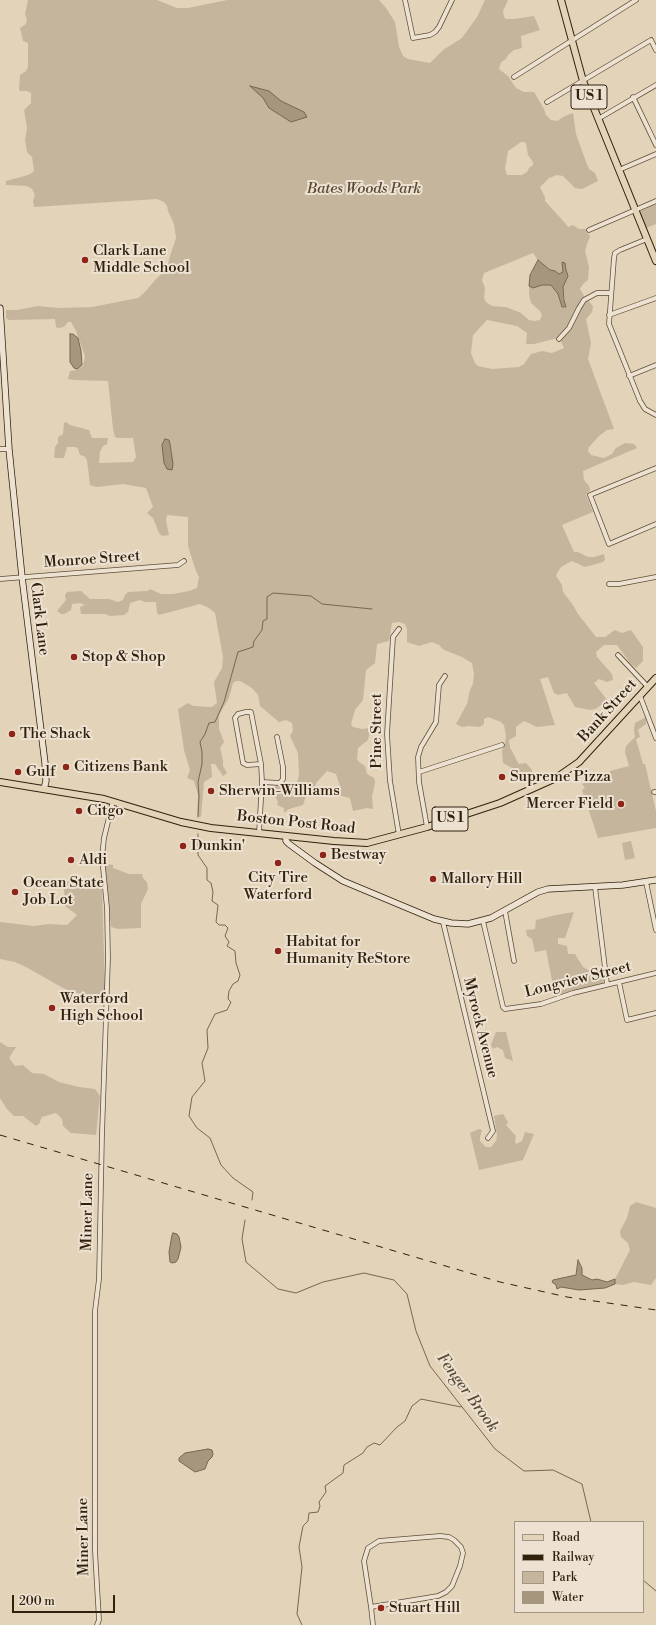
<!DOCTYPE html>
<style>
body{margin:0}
#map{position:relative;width:656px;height:1625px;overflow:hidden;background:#e3d3b9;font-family:"Libre Bodoni",serif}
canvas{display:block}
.legend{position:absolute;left:514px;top:1521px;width:130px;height:92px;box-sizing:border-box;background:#ede2d2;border:1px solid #a19583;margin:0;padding:5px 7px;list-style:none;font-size:12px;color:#30210c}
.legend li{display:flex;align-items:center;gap:8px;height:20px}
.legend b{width:20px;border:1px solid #a19583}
.scale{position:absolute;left:12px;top:1595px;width:103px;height:18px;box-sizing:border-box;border:2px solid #30210c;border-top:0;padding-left:5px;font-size:12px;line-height:14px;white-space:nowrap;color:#30210c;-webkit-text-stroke:3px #ede2d2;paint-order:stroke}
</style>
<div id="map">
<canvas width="656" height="1625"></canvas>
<ul class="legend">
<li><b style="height:5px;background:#e3d3b9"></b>Road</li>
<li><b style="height:5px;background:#30210c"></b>Railway</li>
<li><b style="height:11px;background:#c5b59c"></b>Park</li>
<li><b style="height:11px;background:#a6967e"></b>Water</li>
</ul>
<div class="scale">200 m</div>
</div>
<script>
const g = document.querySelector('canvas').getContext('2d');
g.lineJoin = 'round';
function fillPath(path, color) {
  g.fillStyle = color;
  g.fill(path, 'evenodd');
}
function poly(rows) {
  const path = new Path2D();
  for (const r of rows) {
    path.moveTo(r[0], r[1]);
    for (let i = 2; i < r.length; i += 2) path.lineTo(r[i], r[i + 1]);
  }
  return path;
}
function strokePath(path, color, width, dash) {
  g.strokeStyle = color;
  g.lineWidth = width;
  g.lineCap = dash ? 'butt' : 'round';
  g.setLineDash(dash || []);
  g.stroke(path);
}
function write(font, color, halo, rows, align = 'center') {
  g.font = font + ' "Libre Bodoni",serif';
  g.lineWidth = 4;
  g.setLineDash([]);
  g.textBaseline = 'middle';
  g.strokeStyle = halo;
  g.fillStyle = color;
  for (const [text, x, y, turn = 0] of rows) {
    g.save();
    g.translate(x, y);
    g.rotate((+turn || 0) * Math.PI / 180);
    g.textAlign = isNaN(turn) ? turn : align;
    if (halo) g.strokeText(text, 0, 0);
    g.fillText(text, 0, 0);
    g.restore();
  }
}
const green = poly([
 [28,0,157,0,177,8,188,8,227,0,379,0,386,8,395,22,399,47,403,56,408,59,430,63,443,50,462,38,477,17,485,0,508,0,503,11,504,17,506,19,514,19,534,16,540,30,521,36,522,48,514,50,508,55,506,59,501,62,499,69,508,76,516,88,524,92,534,92,544,109,546,115,551,120,557,121,565,116,573,113,576,134,586,162,589,169,595,173,598,181,582,189,575,188,563,176,557,175,549,178,540,187,545,197,545,201,566,224,568,227,573,225,579,229,586,229,590,237,587,244,585,251,589,267,588,280,583,284,580,289,584,296,593,306,592,312,586,319,591,343,588,359,614,429,607,430,599,436,589,447,588,451,591,455,604,458,612,454,616,448,625,443,634,444,637,448,583,471,584,480,589,486,590,490,586,495,593,512,562,525,574,552,578,552,588,557,594,557,604,554,605,560,603,562,585,567,572,561,561,567,557,573,556,576,562,585,563,592,573,605,578,614,596,637,605,637,615,630,622,633,631,630,643,647,643,661,636,668,630,663,617,645,604,645,596,652,597,657,612,674,613,680,607,682,599,679,594,683,608,701,595,709,590,710,575,707,567,693,558,695,554,693,548,677,540,679,555,725,537,727,524,721,516,727,516,736,509,740,510,748,512,751,517,761,519,764,526,763,532,770,532,772,521,775,519,772,503,763,502,751,505,743,506,736,504,725,501,722,488,717,484,719,484,724,480,727,469,726,462,727,456,724,467,704,470,690,473,684,474,674,472,663,462,657,444,650,439,645,432,642,419,646,407,642,407,629,405,624,399,622,392,623,389,641,377,644,375,663,366,670,363,700,355,710,351,724,353,727,362,729,369,728,370,730,368,740,358,748,357,759,359,762,365,766,367,774,374,778,375,782,372,797,373,809,367,808,353,811,350,798,338,795,340,786,336,774,327,771,316,783,315,791,306,796,303,805,289,809,284,813,284,808,277,805,278,802,275,796,274,788,276,785,296,787,299,775,298,753,290,736,293,731,292,723,286,720,279,722,260,706,258,695,252,688,240,681,236,681,233,683,229,698,219,715,219,729,224,742,220,748,223,760,223,766,227,773,223,776,215,764,211,764,212,777,204,782,201,816,200,817,197,816,198,795,194,781,187,778,190,770,184,750,178,709,188,703,193,706,212,707,217,703,214,682,222,668,223,657,215,613,209,608,200,604,159,615,157,613,156,602,145,602,140,600,130,603,128,612,124,615,110,616,105,614,81,614,80,607,85,605,80,603,72,604,71,610,64,614,61,614,57,611,66,600,65,595,67,592,81,591,90,599,109,599,118,602,123,600,125,595,128,592,148,591,150,589,161,594,173,594,189,591,197,588,199,577,196,571,188,546,188,517,167,515,166,520,169,535,162,536,159,533,153,518,147,513,153,507,146,488,123,484,97,487,90,485,87,460,84,456,80,455,78,449,76,447,67,447,64,458,55,458,54,457,55,447,58,443,58,437,63,434,64,423,66,422,70,425,89,430,92,438,108,438,107,444,103,446,100,452,99,463,133,462,136,457,133,438,118,438,115,437,113,429,108,381,74,380,68,379,70,371,76,370,83,366,85,356,76,331,71,322,68,322,64,327,58,328,56,327,55,319,9,320,6,318,6,310,17,310,38,306,59,308,92,307,138,298,145,292,157,278,167,269,170,256,176,238,174,224,168,211,167,206,164,202,157,199,34,207,33,201,35,195,32,189,27,186,6,185,6,181,28,175,32,173,34,170,32,157,27,152,25,140,27,128,24,110,31,103,31,93,27,91,20,91,19,89,20,75,26,71,28,67,28,43,23,41,20,28,26,24,27,20,25,14],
 [521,142,524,142,526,143,528,155,533,162,533,165,529,168,527,172,522,175,507,175,505,169,508,151],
 [533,253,538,260,550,270,555,271,559,274,563,272,562,265,566,266,566,270,568,276,563,287,566,307,564,308,561,305,558,294,551,285,542,285,532,288,529,286,529,294,531,303,540,311,542,315,540,320,534,321,529,320,521,313,506,307,492,306,486,302,484,298,485,288,482,280,484,273],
 [487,320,517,326,527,333,526,344,534,344,558,338,560,339,564,348,552,353,542,351,531,354,524,364,519,367,492,369,478,366,475,363,471,353,473,335],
 [656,203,656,224,646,228,639,212],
 [646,717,646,724,638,730,640,737,636,739,643,764,645,764,656,811,656,828,598,838,582,790,585,788,582,784,610,774,610,771,629,766,625,752,626,746,635,737,634,729,635,723],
 [631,841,635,858,625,860,622,843],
 [108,864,113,865,113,868,129,874,142,874,143,878,147,882,148,889,141,904,141,928,118,929,111,927,104,868,106,865],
 [69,881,102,889,105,989,104,996,75,993,63,988,26,967,15,962,0,959,0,922,34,926,49,924,67,925,77,915,65,906,64,889,66,882],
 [574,912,565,938,558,938,558,944,567,946,568,954,575,954,583,967,588,970,597,970,603,974,604,979,603,983,555,996,546,950,535,952,532,939,527,936,526,930,535,929,536,920,556,915],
 [496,1032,506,1032,513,1061,505,1058,503,1050,497,1047,493,1049,491,1045],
 [0,1042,8,1047,16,1047,9,1058,15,1066,23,1065,32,1073,44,1074,59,1082,79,1087,95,1089,100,1096,96,1135,71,1133,63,1126,62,1119,56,1113,42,1117,39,1124,36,1126,23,1116,14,1116,7,1109,0,1098],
 [503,1114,508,1122,506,1125,516,1136,515,1141,516,1144,522,1141,525,1132,534,1134,523,1160,479,1170,470,1133,479,1129,482,1130,480,1137,480,1141,486,1147,491,1147,496,1141,497,1135,494,1116],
 [636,1202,656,1208,656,1278,651,1285,634,1282,623,1285,615,1284,615,1279,630,1250,628,1243,621,1237,620,1231,627,1218,630,1206]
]);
const water = poly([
 [250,86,269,91,281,101,304,112,307,117,291,122,269,108,263,98,250,86],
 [538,260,550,270,555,271,559,274,563,272,562,262,565,263,566,270,568,276,563,287,564,300,566,307,562,307,558,294,551,285,542,285,533,288,529,286,530,275,538,260],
 [70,334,73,334,78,338,81,351,82,365,77,369,74,368,70,362,70,334],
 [165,439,169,440,170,444,173,464,172,470,167,469,164,463,162,445,165,439],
 [173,1233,177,1234,179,1237,181,1247,178,1259,176,1262,172,1263,170,1262,169,1252,172,1235,173,1233],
 [578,1260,582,1268,582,1275,592,1280,597,1279,607,1282,615,1279,615,1284,605,1288,579,1290,561,1287,557,1289,556,1285,552,1282,553,1280,576,1275,578,1260],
 [208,1449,212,1450,213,1454,212,1457,208,1461,205,1469,195,1472,179,1461,179,1458,185,1453,208,1449]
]);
const stream = poly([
 [198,817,199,796,198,782,202,764,202,752,200,742,205,734,209,723,215,722,224,702,238,652,253,647,254,641,262,630,263,621,267,619,267,597,273,593,311,596,322,604,372,609],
 [198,834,198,855,207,868,207,880,211,883,213,892,212,901,218,905,216,922,219,925,225,925,228,928,225,936,229,942,227,946,235,951,236,963,240,975,238,981,233,984,229,991,228,999,231,1002,227,1010,215,1014,207,1030,208,1048,202,1063,205,1081,192,1097,189,1116,197,1128,210,1138,221,1165,233,1178,253,1192,252,1200],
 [245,1220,242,1239,246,1262,278,1289,296,1293,323,1282,364,1273,394,1280,407,1294,416,1331,430,1366,495,1449,524,1471,553,1470,582,1484,591,1522],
 [643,1580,656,1591],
 [302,1625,297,1614,302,1567,299,1547,303,1526,308,1521,309,1513,318,1512,320,1506,319,1502,326,1492,325,1486,343,1473,344,1465,363,1453,367,1447,374,1443,380,1445,397,1427,405,1421,412,1406,421,1399,461,1407]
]);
const street = poly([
 [405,0,413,38,430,35,435,32,439,27,452,0],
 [514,77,636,0],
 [633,97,656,145],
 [547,102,651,40,656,50],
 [598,119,656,85],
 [619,170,656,154],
 [589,230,656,201],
 [647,239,620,250,615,253,614,258,609,324,640,401,645,409,656,415],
 [609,315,656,298],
 [559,339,569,328,579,308,584,300,597,293,611,293],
 [629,376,656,365],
 [0,449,9,449],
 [656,468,590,495,609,544,656,524],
 [0,579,178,565,184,561],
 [609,584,619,584,656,577],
 [399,629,393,637,387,734,390,781,399,835],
 [618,655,648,687],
 [640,696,656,738],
 [419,772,502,745],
 [262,782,280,783,283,779,283,767,277,737],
 [654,792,656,792],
 [427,827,419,782,418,757,421,747,436,722,439,685,445,676],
 [259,833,262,782,261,764,251,712,246,712,238,714,235,718,243,763,247,765,261,764],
 [646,882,656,930],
 [595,887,607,984],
 [505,911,514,961],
 [483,921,503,1007,505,1009,541,1004,573,993,656,973],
 [443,922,493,1131,488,1138],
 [619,982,627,1020,656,1013],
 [440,1536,449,1537,454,1540,461,1547,463,1553,460,1566,452,1586,446,1592,438,1596,371,1607,364,1561,368,1548,379,1541,440,1536],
 [371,1607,373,1625],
 [97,1625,99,1620,95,1551,95,1311,99,1279,102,1134,108,958,107,908,102,857,104,838,113,801]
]);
const secondary = poly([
 [0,308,9,449,22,577,45,763,46,781,44,789],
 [286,836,286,841,289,844,315,863,343,881,434,919,451,923,468,924,491,918,538,892,548,889,623,885,656,880]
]);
const primary = poly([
 [561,0,583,81,656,261],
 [0,782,104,799,181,822,211,828,334,841,367,843,427,827,500,803,556,778,579,762,656,678]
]);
const rail = poly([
 [0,1135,500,1282,567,1297,656,1310]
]);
const markers = [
 [85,260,4,"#8f2418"],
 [74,657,4,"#8f2418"],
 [12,734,4,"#8f2418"],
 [66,767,4,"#8f2418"],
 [18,772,4,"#8f2418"],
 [502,777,4,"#8f2418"],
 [211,791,4,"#8f2418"],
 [621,804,4,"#8f2418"],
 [79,811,4,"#8f2418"],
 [183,846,4,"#8f2418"],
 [323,855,4,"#8f2418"],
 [71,860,4,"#8f2418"],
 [278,863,4,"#8f2418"],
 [433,879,4,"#8f2418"],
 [15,892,4,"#8f2418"],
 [278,951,4,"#8f2418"],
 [52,1008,4,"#8f2418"],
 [381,1608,4,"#8f2418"]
];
const shields = [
 [589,97,36],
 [450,819,36]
];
const shieldNames = [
 ["US 1",589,97],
 ["US 1",450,819]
];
const parkNames = [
 ["Bates Woods Park",364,189]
];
const poiNames = [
 ["Clark Lane",93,251],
 ["Middle School",93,268],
 ["Stop & Shop",82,657],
 ["The Shack",20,734],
 ["Citizens Bank",74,767],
 ["Gulf",26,772],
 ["Supreme Pizza",510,777],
 ["Sherwin-Williams",219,791],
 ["Mercer Field",613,804,"right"],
 ["Citgo",87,811],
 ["Dunkin'",191,846],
 ["Bestway",331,855],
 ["Aldi",79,860],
 ["City Tire",278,878,"center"],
 ["Waterford",278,895,"center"],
 ["Mallory Hill",441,879],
 ["Ocean State",23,883],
 ["Job Lot",23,900],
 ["Habitat for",286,942],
 ["Humanity ReStore",286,959],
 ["Waterford",60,999],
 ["High School",60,1016],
 ["Stuart Hill",389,1608]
];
const streetNames = [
 ["Monroe Street",92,560,-4],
 ["Clark Lane",39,619,83],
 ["Bank Street",608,711,-48],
 ["Pine Street",377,731,-90],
 ["Boston Post Road",296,823,6],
 ["Longview Street",578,980,-14],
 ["Myrock Avenue",480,1028,76],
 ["Miner Lane",88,1212,-89],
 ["Miner Lane",84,1537,-91]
];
const waterNames = [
 ["Fenger Brook",467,1393,54]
];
fillPath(green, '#c5b59c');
fillPath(water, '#a6967e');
strokePath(water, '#776750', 1);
strokePath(stream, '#776750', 1);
strokePath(street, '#5d4e37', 5.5);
strokePath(secondary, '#30210c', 7);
strokePath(primary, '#30210c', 8);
strokePath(street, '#ede2d2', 4);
strokePath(secondary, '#ede2d2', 5.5);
strokePath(primary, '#e3d3b9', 6);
strokePath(rail, '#30210c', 1, [7, 7]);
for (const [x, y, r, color] of markers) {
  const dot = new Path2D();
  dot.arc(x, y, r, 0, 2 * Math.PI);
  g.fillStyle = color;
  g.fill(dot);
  strokePath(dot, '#ede2d2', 1.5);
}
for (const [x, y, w] of shields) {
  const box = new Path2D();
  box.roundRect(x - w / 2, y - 12, w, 24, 3);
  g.fillStyle = '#ede2d2';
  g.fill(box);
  strokePath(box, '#30210c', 1);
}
write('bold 14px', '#30210c', null, shieldNames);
write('italic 15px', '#554630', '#ede2d2', parkNames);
write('15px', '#30210c', '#ede2d2', poiNames, 'left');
write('15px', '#30210c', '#ede2d2', streetNames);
write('italic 16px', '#594a34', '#ede2d2', waterNames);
</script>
